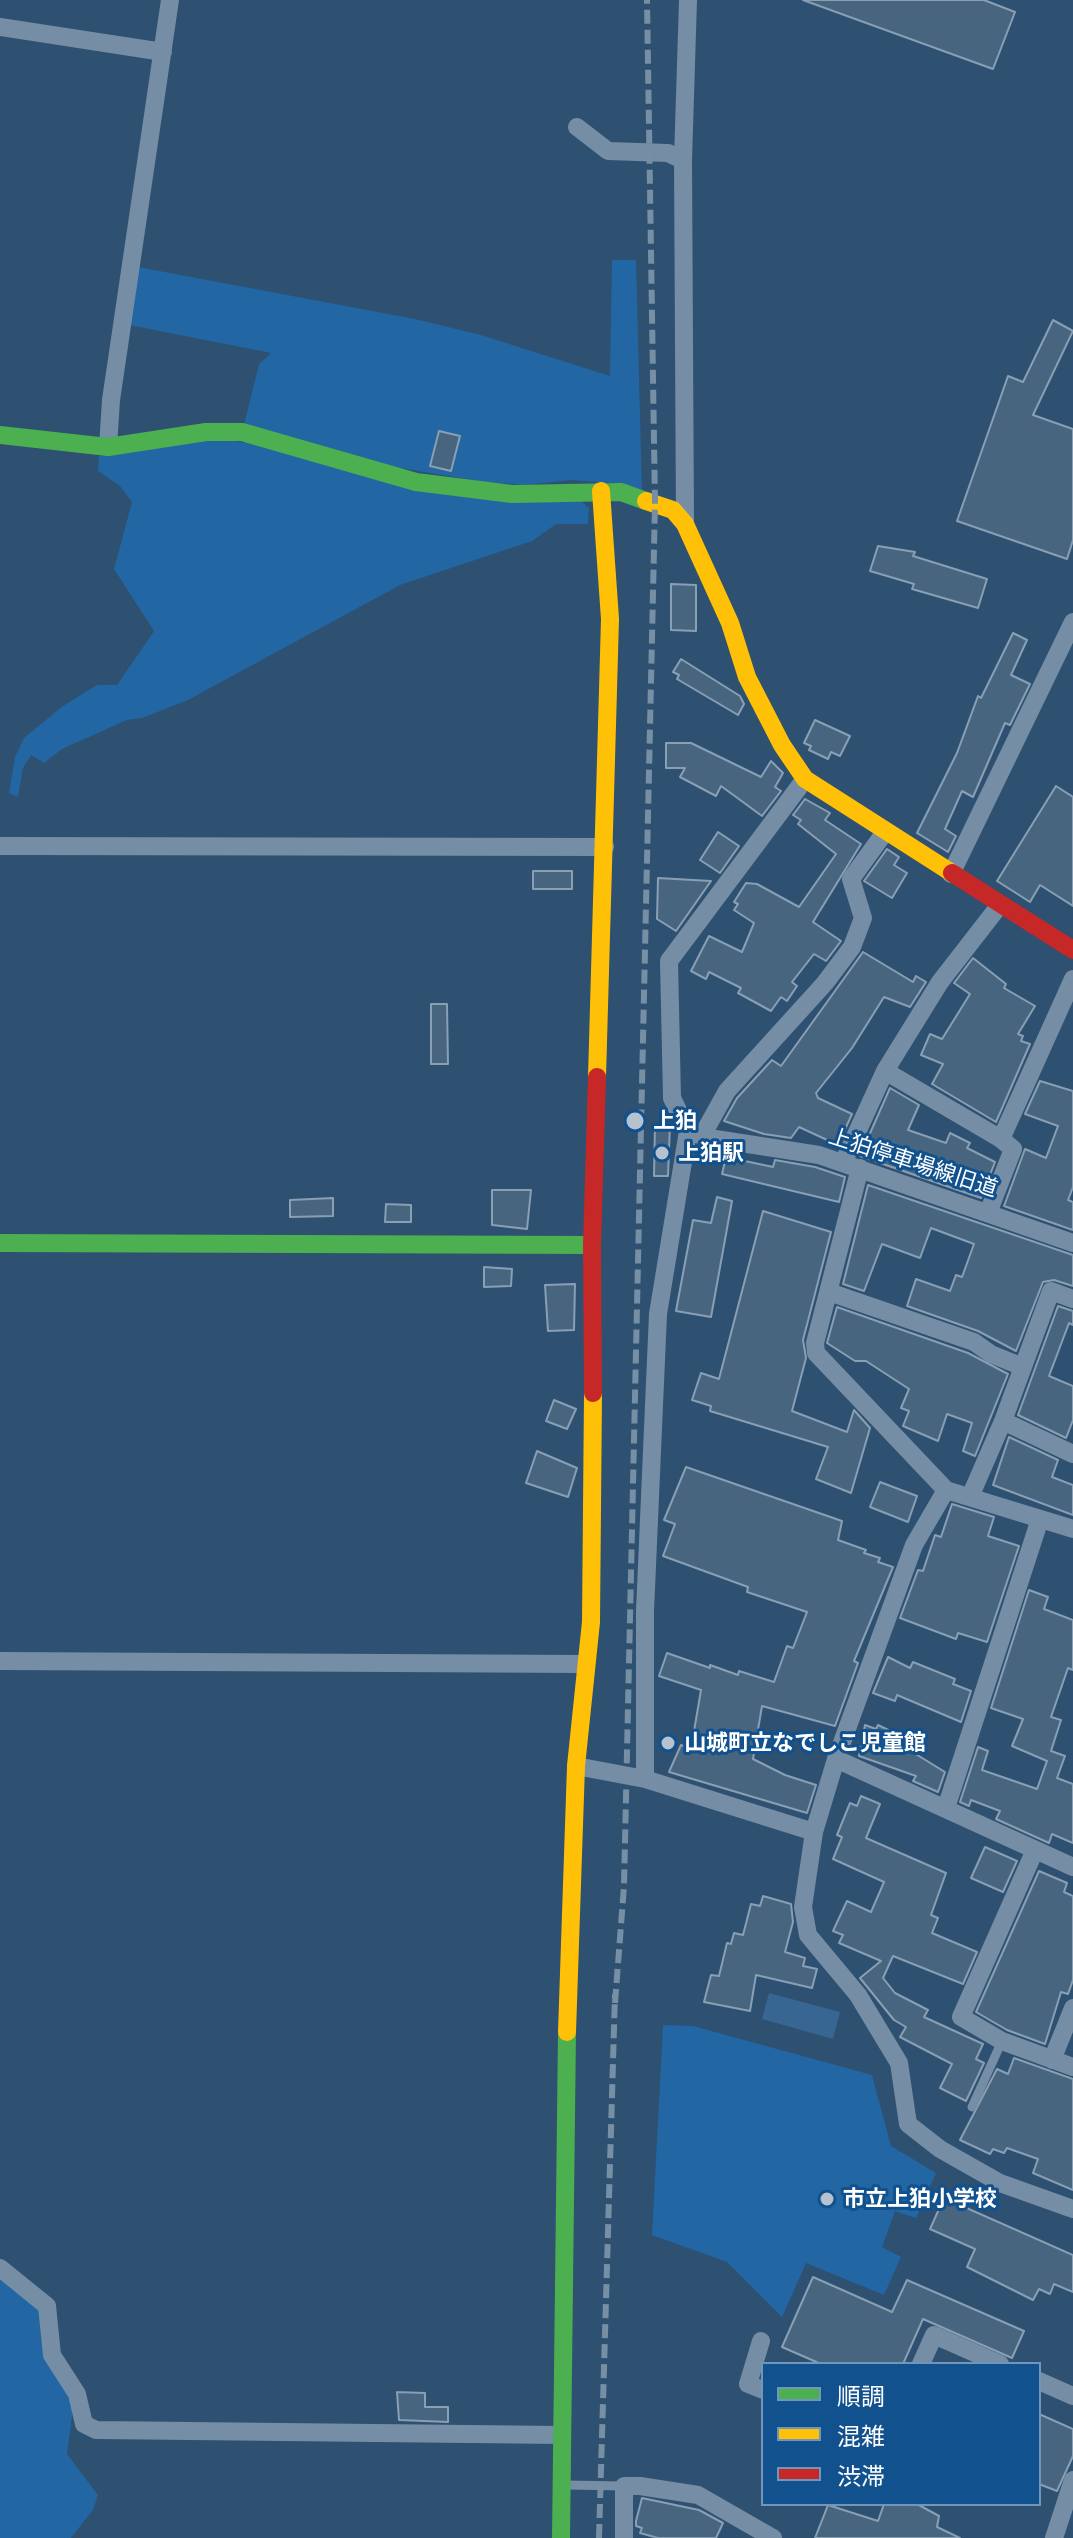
<!DOCTYPE html>
<meta charset="utf-8">
<style>
body{margin:0}
#map{position:relative;width:1073px;height:2538px;overflow:hidden;background:#2e5071;font-family:Inter,"Noto Sans JP",sans-serif}
canvas{display:block}
.legend{position:absolute;left:761px;top:2362px;width:280px;height:144px;box-sizing:border-box;background:#11518e;border:2px solid #7097bb;margin:0;padding:10px 14px;list-style:none;font-size:24px;color:#fff}
.legend li{display:flex;align-items:center;gap:16px;height:40px}
.legend b{width:40px;border:2px solid #7097bb}
</style>
<div id="map">
<canvas width="1073" height="2538"></canvas>
<ul class="legend">
<li><b style="height:10px;background:#4caf50"></b>順調</li>
<li><b style="height:10px;background:#ffc107"></b>混雑</li>
<li><b style="height:10px;background:#c62828"></b>渋滞</li>
</ul>
</div>
<script>
const g = document.querySelector('canvas').getContext('2d');
g.lineJoin = 'round';
function fillPath(path, color) {
  g.fillStyle = color;
  g.fill(path, 'evenodd');
}
function poly(rows) {
  const path = new Path2D();
  for (const r of rows) {
    path.moveTo(r[0], r[1]);
    for (let i = 2; i < r.length; i += 2) path.lineTo(r[i], r[i + 1]);
  }
  return path;
}
function strokePath(path, color, width, dash) {
  g.strokeStyle = color;
  g.lineWidth = width;
  g.lineCap = dash ? 'butt' : 'round';
  g.setLineDash(dash || []);
  g.stroke(path);
}
function write(font, color, halo, rows, align = 'center') {
  g.font = font + ' Inter,"Noto Sans JP",sans-serif';
  g.lineWidth = 6;
  g.setLineDash([]);
  g.textBaseline = 'middle';
  g.strokeStyle = halo;
  g.fillStyle = color;
  for (const [text, x, y, turn = 0] of rows) {
    g.save();
    g.translate(x, y);
    g.rotate((+turn || 0) * Math.PI / 180);
    g.textAlign = isNaN(turn) ? turn : align;
    if (halo) g.strokeText(text, 0, 0);
    g.fillText(text, 0, 0);
    g.restore();
  }
}
const green = poly([
 [612,260,636,260,642,493,620,484,572,480,525,485,416,476,244,425,259,364,271,353,129,325,138,267,415,319,481,335,610,376],
 [211,437,576,497,589,508,588,524,556,524,532,541,400,585,188,700,142,718,127,720,62,749,44,763,31,755,23,768,18,797,9,793,15,757,24,738,63,706,97,685,117,685,154,631,114,569,132,502,120,486,98,471,99,456],
 [663,2025,693,2026,872,2075,891,2146,936,2173,916,2218,895,2211,882,2247,901,2257,884,2295,806,2263,782,2317,727,2262,652,2235],
 [0,2278,40,2310,41,2339,48,2358,74,2401,67,2454,98,2495,93,2510,71,2538,0,2538]
]);
const water = poly([
 [769,1993,840,2012,833,2039,762,2019]
]);
const building = poly([
 [803,0,984,0,1015,12,993,69,803,0],
 [1053,320,1073,331,1033,415,1073,429,1073,540,1067,559,957,521,1008,376,1023,382,1053,320],
 [439,431,460,436,451,471,430,466,439,431],
 [878,546,915,552,913,556,987,579,978,608,912,589,914,584,870,571,878,546],
 [671,584,696,585,696,631,671,630,671,584],
 [1013,633,1027,640,1011,675,1030,684,1010,725,1005,723,973,797,962,791,945,829,956,836,948,852,917,833,957,753,978,696,981,698,1013,633],
 [681,659,740,696,744,704,738,715,677,679,679,675,673,672,681,659],
 [815,720,850,736,840,756,831,752,828,759,809,750,811,746,804,743,815,720],
 [666,743,691,743,761,777,771,761,783,773,775,787,781,791,762,816,721,786,716,796,680,777,685,768,666,768,666,743],
 [1056,786,1073,797,1073,906,1040,885,1030,902,997,881,1056,786],
 [805,799,830,813,825,820,861,844,813,922,841,941,826,961,814,954,792,982,797,986,787,1001,781,997,771,1011,738,993,741,988,709,972,706,979,691,971,709,936,742,952,754,923,734,910,738,904,734,902,746,883,757,884,799,907,836,854,798,824,801,820,793,815,805,799],
 [718,832,739,846,720,873,700,860,718,832],
 [887,849,899,857,894,865,907,873,892,898,864,881,887,849],
 [533,871,572,871,572,889,533,889,533,871],
 [658,878,711,881,676,931,657,919,658,878],
 [863,952,913,982,916,976,926,982,910,1007,884,997,852,1048,816,1093,818,1098,852,1114,838,1145,799,1127,791,1138,764,1134,724,1121,737,1098,772,1060,781,1066,863,952],
 [973,958,1006,984,1004,988,1035,1006,1018,1034,1023,1036,1021,1041,1030,1044,996,1122,932,1084,943,1064,921,1055,930,1034,942,1039,970,994,954,983,973,958],
 [431,1004,447,1004,448,1064,431,1064,431,1004],
 [1040,1081,1073,1091,1073,1187,1068,1200,1073,1202,1073,1230,1004,1206,1025,1149,1046,1158,1058,1126,1025,1114,1040,1081],
 [890,1088,919,1105,908,1130,946,1143,950,1133,970,1143,967,1148,995,1162,981,1198,860,1156,890,1088],
 [655,1124,670,1125,668,1176,654,1176,655,1124],
 [726,1157,773,1167,775,1160,815,1167,845,1177,839,1202,722,1174,726,1157],
 [868,1185,1073,1255,1073,1286,1054,1280,1043,1282,1016,1351,978,1331,907,1306,916,1279,950,1291,956,1275,962,1277,974,1244,931,1228,920,1258,882,1244,864,1291,843,1284,868,1185],
 [492,1190,531,1190,527,1229,492,1225,492,1190],
 [717,1197,732,1201,711,1317,676,1311,693,1220,711,1223,717,1197],
 [333,1198,333,1216,290,1217,290,1200,333,1198],
 [386,1204,411,1205,411,1222,385,1222,386,1204],
 [763,1211,831,1232,803,1340,806,1358,792,1411,847,1432,854,1410,870,1428,851,1493,816,1479,828,1447,710,1411,711,1406,692,1400,701,1373,719,1379,763,1211],
 [484,1267,512,1269,511,1286,484,1287,484,1267],
 [575,1284,574,1330,548,1331,545,1285,575,1284],
 [1058,1306,1073,1311,1073,1325,1069,1323,1049,1376,1073,1386,1073,1420,1066,1438,1018,1415,1058,1306],
 [837,1307,968,1353,1008,1374,975,1456,963,1451,972,1423,947,1414,938,1441,903,1426,909,1411,901,1408,909,1389,866,1361,855,1361,827,1343,837,1307],
 [554,1400,576,1409,567,1429,546,1421,554,1400],
 [1009,1437,1058,1460,1052,1477,1073,1485,1073,1515,993,1485,1009,1437],
 [537,1451,577,1468,568,1497,526,1483,537,1451],
 [686,1467,842,1521,838,1540,866,1550,864,1553,880,1558,878,1562,893,1567,854,1661,858,1663,835,1726,762,1706,753,1759,785,1775,816,1785,807,1813,669,1772,681,1745,691,1749,701,1690,659,1676,667,1653,710,1668,710,1665,738,1675,739,1671,774,1682,787,1646,793,1648,807,1612,747,1592,748,1587,663,1556,675,1524,664,1520,686,1467],
 [880,1482,917,1496,908,1522,870,1507,880,1482],
 [952,1504,994,1517,988,1536,1019,1546,987,1642,958,1633,956,1639,900,1618,918,1570,923,1571,935,1535,941,1537,952,1504],
 [1029,1590,1048,1597,1044,1609,1073,1620,1073,1670,1068,1668,1051,1717,1061,1720,1051,1751,1065,1756,1057,1778,1073,1784,1073,1843,1052,1834,1049,1843,996,1819,1000,1811,971,1800,969,1806,960,1802,978,1747,988,1751,982,1770,1037,1789,1047,1761,1012,1746,1023,1719,991,1708,1029,1590],
 [888,1657,910,1668,913,1662,955,1679,953,1684,971,1691,961,1722,897,1695,895,1701,873,1693,888,1657],
 [865,1725,876,1729,878,1725,917,1744,914,1753,945,1772,938,1792,913,1781,916,1776,859,1756,865,1725],
 [861,1796,880,1804,866,1838,946,1873,931,1915,938,1918,932,1933,977,1952,963,1984,893,1956,883,1978,895,1993,928,2010,924,2017,983,2044,976,2059,984,2063,966,2101,940,2088,952,2064,900,2037,906,2027,894,2020,860,1978,881,1961,839,1943,843,1935,833,1931,847,1901,871,1912,884,1882,833,1859,842,1837,837,1835,850,1803,857,1806,861,1796],
 [985,1847,1017,1861,1003,1892,971,1878,985,1847],
 [1039,1871,1067,1883,1064,1892,1073,1896,1073,1980,1068,1994,1061,1992,1045,2044,1007,2030,976,2012,1039,1871],
 [763,1896,791,1904,793,1922,785,1952,805,1958,803,1966,817,1969,812,1988,756,1975,750,2011,704,2002,711,1975,719,1976,727,1943,731,1944,734,1933,743,1935,751,1904,760,1906,763,1896],
 [1014,2058,1073,2079,1073,2190,1033,2173,1038,2159,1007,2148,1004,2153,993,2149,990,2154,960,2140,997,2069,1008,2074,1014,2058],
 [944,2198,1073,2255,1073,2292,1054,2284,1050,2294,1039,2289,1033,2300,967,2267,975,2249,930,2229,944,2198],
 [813,2277,892,2312,907,2280,1024,2331,1012,2358,923,2319,903,2364,821,2364,782,2347,813,2277],
 [397,2392,425,2393,425,2407,448,2407,448,2422,399,2420,397,2392],
 [1039,2414,1073,2429,1073,2456,1057,2491,1039,2484,1039,2414],
 [642,2498,699,2510,723,2523,716,2538,658,2538,640,2533,642,2528,636,2526,636,2521,642,2498],
 [884,2504,917,2504,939,2516,937,2527,960,2538,815,2538,828,2505,878,2521,884,2504]
]);
const lane = poly([
 [972,2107,1002,2041],
 [565,2485,624,2486]
]);
const street = poly([
 [0,27,163,52],
 [577,127,608,151,668,153,683,160],
 [108,447,111,400,170,0],
 [685,524,683,160,688,0],
 [805,779,669,961,672,1098,688,1131,658,1314,645,1611,645,1779,814,1832],
 [0,846,605,847],
 [951,874,1073,622],
 [885,1071,1001,1139],
 [688,1131,709,1138,819,1155,1073,1243],
 [702,1136,727,1091,825,983,852,947,863,918,851,879,885,832],
 [843,1163,885,1071,940,982,999,906],
 [860,1168,815,1343,816,1353,946,1490],
 [988,1213,1013,1149,1001,1139,1073,979],
 [829,1292,974,1342,991,1354,1023,1367],
 [1003,1421,1073,1454],
 [970,1497,1003,1421,1051,1291,1073,1299],
 [1073,1529,946,1490,914,1545,836,1759,814,1832,803,1907,808,1935,858,1995,899,2063,908,2124,940,2149,1000,2183,1073,2209],
 [0,1661,585,1664],
 [836,1759,1073,1867],
 [576,1766,645,1779],
 [946,1808,1040,1519],
 [1035,1850,961,2017,1002,2041,1073,2067],
 [1052,2060,1073,2008],
 [0,2268,47,2306,52,2355,77,2394,84,2424,96,2430,562,2435],
 [761,2341,748,2384,763,2390],
 [921,2364,934,2335,1000,2364],
 [1039,2381,1073,2396],
 [624,2538,624,2486,640,2486,698,2495,773,2538],
 [1054,2538,1073,2480]
]);
const fast = poly([
 [0,435,108,447,206,432,242,432,416,482,512,494,621,492,646,501],
 [0,1243,592,1245],
 [561,2538,567,2032]
]);
const slow = poly([
 [646,501,673,510,685,524,730,623,747,677,782,745,805,779,952,873],
 [597,1077,610,619,601,491],
 [567,2032,576,1766,591,1622,593,1393]
]);
const jam = poly([
 [952,873,1073,950],
 [593,1393,592,1245,597,1077]
]);
const rail = poly([
 [615,2003,624,1886,655,504,647,0],
 [599,2538,615,1994]
]);
const markers = [
 [635,1121,10,"#b6c2cd"],
 [662,1153,8,"#b6c2cd"],
 [668,1743,8,"#b6c2cd"],
 [827,2199,8,"#b6c2cd"]
];
const poiNames = [
 ["上狛",653,1121],
 ["上狛駅",678,1153],
 ["山城町立なでしこ児童館",684,1743],
 ["市立上狛小学校",843,2199]
];
const streetNames = [
 ["上狛停車場線旧道",913,1163,18]
];
fillPath(green, '#2266a4');
fillPath(water, '#386692');
fillPath(building, '#486580');
strokePath(building, '#899fb4', 2);
strokePath(lane, '#758ea5', 9);
strokePath(street, '#758ea5', 18);
strokePath(fast, '#4caf50', 18);
strokePath(slow, '#ffc107', 18);
strokePath(jam, '#c62828', 18);
strokePath(rail, '#778fa4', 6, [14, 6]);
for (const [x, y, r, color] of markers) {
  const dot = new Path2D();
  dot.arc(x, y, r, 0, 2 * Math.PI);
  g.fillStyle = color;
  g.fill(dot);
  strokePath(dot, '#11518e', 3);
}
write('bold 22px', '#fff', '#11518e', poiNames, 'left');
write('22px', '#fff', '#11518e', streetNames);
</script>
